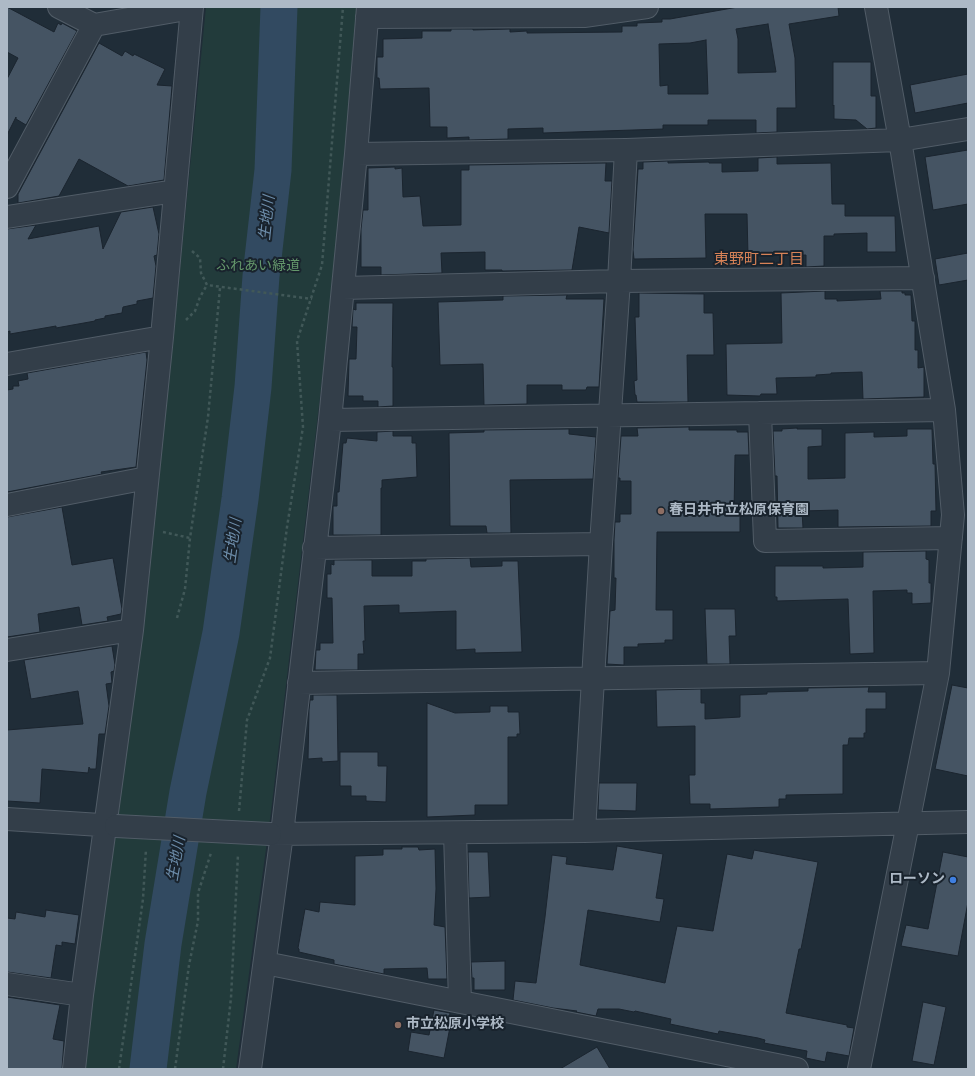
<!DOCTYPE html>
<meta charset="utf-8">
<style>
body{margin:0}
#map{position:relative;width:975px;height:1076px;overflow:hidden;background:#202d38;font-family:"Titillium Web",sans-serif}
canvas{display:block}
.frame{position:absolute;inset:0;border:8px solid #adb9c6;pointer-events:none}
</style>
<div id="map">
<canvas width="975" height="1076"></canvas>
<div class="frame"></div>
</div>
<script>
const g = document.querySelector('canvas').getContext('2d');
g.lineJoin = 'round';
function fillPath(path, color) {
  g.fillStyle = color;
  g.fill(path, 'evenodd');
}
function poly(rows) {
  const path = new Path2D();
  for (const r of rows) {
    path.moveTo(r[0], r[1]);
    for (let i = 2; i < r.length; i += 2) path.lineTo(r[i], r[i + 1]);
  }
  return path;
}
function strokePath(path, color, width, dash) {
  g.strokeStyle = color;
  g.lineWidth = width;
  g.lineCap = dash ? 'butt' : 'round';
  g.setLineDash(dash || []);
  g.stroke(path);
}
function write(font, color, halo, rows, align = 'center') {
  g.font = font + ' "Titillium Web","Noto Sans JP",sans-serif';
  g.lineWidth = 4;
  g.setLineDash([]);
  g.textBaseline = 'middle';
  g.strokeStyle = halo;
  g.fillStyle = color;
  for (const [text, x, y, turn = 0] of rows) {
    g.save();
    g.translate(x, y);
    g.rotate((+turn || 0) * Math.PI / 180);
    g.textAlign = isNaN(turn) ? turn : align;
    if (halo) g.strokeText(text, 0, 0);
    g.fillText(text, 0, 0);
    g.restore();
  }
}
const green = poly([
 [206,7,360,7,333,287,271,812,236,1069,82,1069,113,845,158,488]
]);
const river = poly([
 [148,1069,163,944,188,792,221,633,240,499,253,387,261,276,273,170,279,7]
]);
const building = poly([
 [7,7,54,32,58,23,61,25,62,23,77,31,26,125,16,119,16,117,7,135,7,79,18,58,7,52,7,7],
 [738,7,838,7,839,16,789,24,795,58,796,108,777,108,777,132,756,133,756,120,708,120,708,125,663,125,663,129,543,133,543,128,508,129,508,139,469,140,469,137,447,138,447,127,430,127,429,88,380,89,379,78,377,78,377,57,383,57,383,39,422,38,422,31,451,31,451,29,473,29,473,30,510,29,510,32,527,31,527,33,622,32,622,26,637,26,637,23,662,22,662,19,670,19,738,7],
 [768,24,776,72,738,73,738,39,736,29,768,24],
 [706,40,708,94,668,94,668,85,660,86,659,44,690,43,706,40],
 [99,43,122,56,125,51,133,56,134,54,165,69,157,85,172,86,164,180,128,186,79,159,59,196,18,203,18,194,99,43],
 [833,62,871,62,871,96,876,96,876,128,867,129,856,120,834,119,834,105,833,106,833,62],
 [968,74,968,103,915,113,910,85,968,74],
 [968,150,968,204,933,210,925,157,968,150],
 [777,157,777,164,831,163,832,204,845,204,845,216,895,216,896,252,867,252,867,233,834,234,834,236,824,236,824,266,806,267,806,255,748,256,747,214,705,214,706,258,634,259,633,250,638,169,643,169,643,162,668,161,668,163,709,162,709,163,722,163,722,172,758,171,758,158,777,157],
 [606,163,605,181,612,181,609,233,579,227,572,270,502,271,502,270,485,270,485,252,441,253,442,273,381,275,381,267,361,267,361,229,363,210,368,210,368,168,395,167,395,169,402,168,403,197,420,196,423,226,461,225,461,170,469,170,469,165,606,163],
 [153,207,159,234,157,255,154,256,156,266,153,298,137,301,137,304,123,307,122,313,105,316,105,318,95,320,95,321,56,328,56,326,10,334,10,331,7,332,7,229,36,225,28,239,99,226,103,249,121,212,153,207],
 [968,253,968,280,939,285,935,259,968,253],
 [825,291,825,299,837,299,837,301,881,299,880,291,902,291,902,293,905,293,905,295,911,295,912,321,915,321,915,350,918,350,918,368,924,367,924,397,863,399,862,372,831,373,831,374,816,375,816,377,776,378,777,394,761,394,760,396,727,395,726,344,782,343,781,293,825,291],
 [639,293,704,294,704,313,713,313,714,355,687,355,688,402,637,402,636,395,635,395,634,381,637,380,635,317,639,317,639,293],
 [567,295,566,299,604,299,599,387,587,387,586,390,562,390,562,385,527,385,527,404,484,405,483,364,440,365,438,302,503,300,503,296,567,295],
 [356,303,393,303,392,367,393,367,393,406,378,407,378,401,363,401,363,396,348,396,349,359,356,359,357,327,352,327,353,309,356,310,356,303],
 [146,352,147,360,136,467,101,472,102,474,7,492,7,390,13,389,13,386,19,386,18,381,28,379,27,373,146,352],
 [689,427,689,430,737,430,737,432,748,432,749,455,735,455,734,513,740,513,740,532,657,532,656,610,673,610,673,640,665,640,665,643,638,644,638,647,624,647,624,665,607,664,610,611,615,610,616,578,614,578,614,540,615,522,620,522,620,514,631,514,631,481,620,481,620,478,618,478,621,436,638,436,637,428,689,427],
 [797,428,797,429,822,429,822,446,808,447,808,479,845,478,845,433,874,432,874,437,907,436,907,429,932,429,933,464,935,464,936,511,931,511,931,526,838,527,838,510,802,511,803,528,778,528,777,476,775,476,773,431,782,431,782,429,797,428],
 [569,429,569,434,596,437,593,479,510,480,511,533,487,533,486,526,450,526,449,433,484,432,484,430,569,429],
 [393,431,393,436,412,436,412,443,416,443,417,477,382,480,382,488,381,488,381,535,333,535,333,506,337,506,337,492,339,492,343,443,346,443,347,438,377,441,377,432,393,431],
 [62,507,72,565,113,558,122,609,121,614,107,617,108,621,82,625,79,607,38,614,40,632,7,637,7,517,62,507],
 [926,551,926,559,929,560,929,583,931,583,931,603,912,604,912,593,907,593,907,590,873,591,874,653,850,654,848,599,777,601,777,597,775,597,775,566,823,566,823,568,863,567,863,552,926,551],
 [470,558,471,567,502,566,502,561,518,561,522,652,475,653,475,649,456,650,456,611,399,613,399,605,364,606,365,641,363,641,364,654,358,654,358,670,315,670,316,650,320,650,320,643,333,643,332,598,327,598,327,574,331,574,331,564,334,565,334,560,372,560,372,576,412,576,412,561,426,561,426,559,470,558],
 [705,609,735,609,736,636,729,636,730,664,707,664,705,609],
 [112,646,115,665,114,671,111,672,112,683,106,684,109,706,105,734,99,734,96,769,90,769,89,767,88,773,42,769,40,803,7,801,7,730,83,724,78,691,31,699,24,660,112,646],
 [952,685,968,688,968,776,935,769,952,685],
 [869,687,868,692,886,692,886,709,866,709,866,733,864,733,864,738,849,738,848,745,843,745,843,794,786,795,786,799,779,799,779,807,710,809,710,804,690,804,689,775,695,775,695,726,657,727,656,690,701,689,701,703,705,703,705,719,740,717,740,695,767,694,767,692,808,691,808,688,869,687],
 [313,695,337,695,338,761,322,762,322,758,308,759,309,710,310,700,313,700,313,695],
 [427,703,455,713,490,712,490,706,508,706,508,712,519,712,520,734,517,734,517,737,508,737,508,805,475,805,475,815,427,817,427,703],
 [340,752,378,752,378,766,387,766,386,802,366,801,366,796,351,796,351,786,340,786,340,752],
 [599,783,637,783,636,811,598,810,599,783],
 [617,846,663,854,656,898,664,899,660,922,588,910,580,965,665,983,677,926,713,931,727,854,752,859,754,850,818,862,801,949,799,949,786,1013,847,1025,847,1027,854,1028,849,1056,827,1052,825,1062,806,1058,807,1051,764,1043,765,1040,758,1038,719,1031,718,1034,670,1024,671,1019,635,1011,634,1012,619,1009,598,1009,596,1016,576,1012,577,1011,553,1008,513,1000,515,981,536,983,545,917,552,855,567,857,566,864,613,870,617,846],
 [402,847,418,847,419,850,435,849,436,889,434,925,445,927,447,979,428,979,427,968,384,969,384,974,334,964,334,960,299,952,299,949,298,948,305,909,319,912,320,902,355,905,355,856,383,855,383,849,402,849,402,847],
 [468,852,488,852,490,897,469,898,468,852],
 [943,852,968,857,968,902,958,956,901,946,906,925,928,929,943,852],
 [46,910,79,915,75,944,62,942,62,946,56,945,51,978,7,972,7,918,15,919,16,912,45,917,46,910],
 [505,961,505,990,474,990,474,978,472,978,471,962,505,961],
 [7,997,60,1005,53,1039,64,1041,62,1069,7,1069,7,997],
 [923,1002,946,1007,934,1065,912,1061,923,1002],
 [434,1010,450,1013,448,1026,450,1027,444,1058,408,1051,411,1032,429,1035,434,1010],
 [597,1047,610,1069,560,1069,597,1047]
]);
const path = poly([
 [192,251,200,258,201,273,207,285,312,299],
 [186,320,195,311,200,297,207,285],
 [163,532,190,538],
 [177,618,185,589,190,538,208,417,220,288],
 [239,811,247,720,270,658,287,527,303,427,297,341,322,265,343,7],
 [119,1069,143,899,146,849],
 [175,1069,189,965,198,921,198,893,211,853],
 [223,1069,231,998,238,854]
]);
const street = poly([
 [59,7,94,25,192,8],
 [367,17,584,16,647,7],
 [356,154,626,150,900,140,968,129],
 [7,187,94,25],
 [7,217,175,191],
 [343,288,619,281,923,278],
 [7,364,162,337],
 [760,413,765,541,951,538],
 [330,420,944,410],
 [7,505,147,478],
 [314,548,601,544],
 [7,650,132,630],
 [299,683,938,673],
 [7,819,116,826],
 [584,831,601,544,619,281,626,150],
 [455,833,460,1002],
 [270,834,584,831,968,822],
 [265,963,797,1069],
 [7,984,82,995],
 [74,1069,82,995,132,630,162,337,192,7],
 [250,1069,282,834,330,420,356,154,368,7],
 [859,1069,938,673,953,515,944,410,900,140,876,7]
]);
const streetBridge = poly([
 [116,826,270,834]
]);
const markers = [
 [661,511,4,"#8d6e63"],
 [953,880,4,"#3f7fe0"],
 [398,1025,4,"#8d6e63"]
];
const parkNames = [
 ["ふれあい緑道",258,267]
];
const poiNames = [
 ["春日井市立松原保育園",669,511],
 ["ローソン",945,880,"right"],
 ["市立松原小学校",406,1025]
];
const waterNames = [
 ["生地川",268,218,-84],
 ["生地川",234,541,-82],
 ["生地川",177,859,-80]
];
const neighbourhoodNames = [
 ["東野町二丁目",759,260]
];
fillPath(green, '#223b3b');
strokePath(river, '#324a61', 37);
fillPath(building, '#455463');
strokePath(building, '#1b252f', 1);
strokePath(street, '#515c67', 24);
strokePath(path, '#415858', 2.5, [3, 3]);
strokePath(street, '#333e49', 22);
strokePath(streetBridge, '#515c67', 24, []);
strokePath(streetBridge, '#333e49', 22);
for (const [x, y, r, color] of markers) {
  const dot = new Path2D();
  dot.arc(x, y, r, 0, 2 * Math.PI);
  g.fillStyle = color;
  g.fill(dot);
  strokePath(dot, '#19232d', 1.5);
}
write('14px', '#64976b', '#19232d', parkNames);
write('bold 14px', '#adb9c6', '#19232d', poiNames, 'left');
write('italic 15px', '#6d8daa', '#19232d', waterNames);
write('15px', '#d78257', '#19232d', neighbourhoodNames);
</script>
